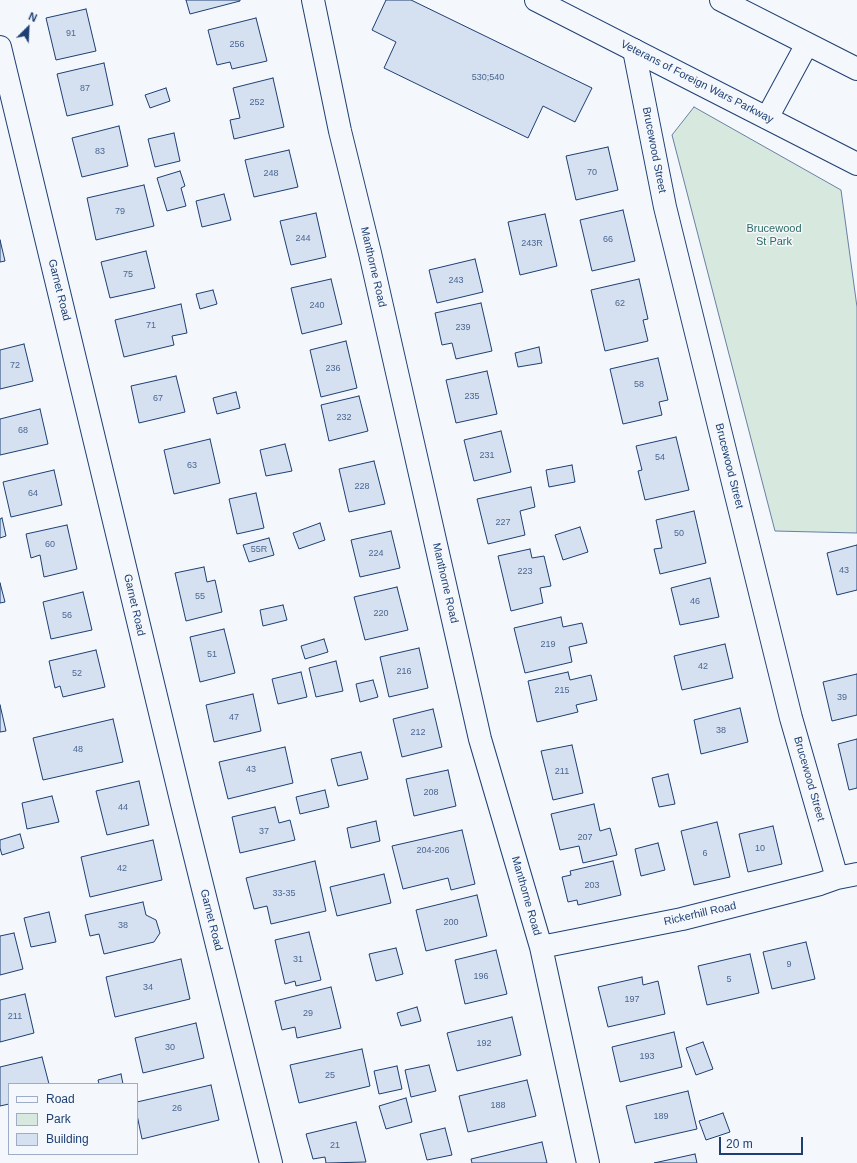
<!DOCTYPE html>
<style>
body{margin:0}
#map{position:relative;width:857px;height:1163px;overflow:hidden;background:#f4f7fb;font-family:Arial,sans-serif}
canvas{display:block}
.legend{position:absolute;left:8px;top:1083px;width:130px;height:72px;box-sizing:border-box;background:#f4f7fb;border:1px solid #9eadc5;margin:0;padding:5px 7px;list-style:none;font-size:12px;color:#1d3f73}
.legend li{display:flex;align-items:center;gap:8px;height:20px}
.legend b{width:20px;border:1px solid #9eadc5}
.north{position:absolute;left:8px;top:8px;width:40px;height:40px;-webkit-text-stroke:3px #f4f7fb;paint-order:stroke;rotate:24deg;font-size:11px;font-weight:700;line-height:16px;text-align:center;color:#1d3f73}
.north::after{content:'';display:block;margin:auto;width:14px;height:18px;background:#1d3f73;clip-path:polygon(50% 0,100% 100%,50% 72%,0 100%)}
.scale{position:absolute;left:719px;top:1137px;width:84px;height:18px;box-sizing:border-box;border:2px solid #1d3f73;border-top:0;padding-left:5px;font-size:12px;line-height:14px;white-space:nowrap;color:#1d3f73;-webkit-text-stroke:3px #f4f7fb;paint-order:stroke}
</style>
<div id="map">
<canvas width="857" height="1163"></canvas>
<ul class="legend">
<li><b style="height:5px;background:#f4f7fb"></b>Road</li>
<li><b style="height:11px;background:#d7e8df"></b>Park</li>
<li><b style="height:11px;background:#d5e0f0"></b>Building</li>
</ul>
<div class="north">N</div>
<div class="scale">20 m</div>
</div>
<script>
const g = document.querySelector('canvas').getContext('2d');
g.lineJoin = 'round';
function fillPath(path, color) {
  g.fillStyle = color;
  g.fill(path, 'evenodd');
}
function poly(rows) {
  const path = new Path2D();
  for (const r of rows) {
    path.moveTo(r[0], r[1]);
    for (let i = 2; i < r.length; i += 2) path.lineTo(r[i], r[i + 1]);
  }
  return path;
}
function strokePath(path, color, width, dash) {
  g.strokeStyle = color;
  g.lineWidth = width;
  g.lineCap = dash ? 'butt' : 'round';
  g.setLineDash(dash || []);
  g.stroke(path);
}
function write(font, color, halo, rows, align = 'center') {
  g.font = font + ' Arial,sans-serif';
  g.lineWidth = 3;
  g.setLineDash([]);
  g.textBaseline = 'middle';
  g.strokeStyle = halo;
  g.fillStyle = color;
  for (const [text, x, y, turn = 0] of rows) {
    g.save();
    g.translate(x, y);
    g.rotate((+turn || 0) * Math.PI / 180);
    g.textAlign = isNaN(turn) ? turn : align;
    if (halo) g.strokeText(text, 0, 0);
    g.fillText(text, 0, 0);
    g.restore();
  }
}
const green = poly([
 [694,107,841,190,857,307,857,533,775,531,672,135,694,107]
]);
const building = poly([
 [186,0,240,0,240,1,190,14,186,0],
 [386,0,411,0,592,88,575,122,543,106,528,138,384,68,396,42,372,30,386,0],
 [86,9,96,51,56,60,46,18,86,9],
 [256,18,267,61,232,69,230,62,217,65,208,30,256,18],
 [104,63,113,105,67,116,57,74,104,63],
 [273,78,284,127,234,139,230,120,240,118,233,88,273,78],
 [166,88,170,101,150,108,145,95,166,88],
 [119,126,128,166,82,177,72,138,119,126],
 [174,133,180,161,155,167,148,139,174,133],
 [608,147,618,190,576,200,566,156,608,147],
 [289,150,298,187,254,197,245,160,289,150],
 [180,171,185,186,181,188,186,206,167,211,157,178,180,171],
 [144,185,154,226,96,240,87,198,144,185],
 [224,194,231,220,202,227,196,201,224,194],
 [623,210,635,261,592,271,580,220,623,210],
 [316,213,326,257,291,265,280,221,316,213],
 [545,214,557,266,520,275,508,222,545,214],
 [0,240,5,261,0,262,0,240],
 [146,251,155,288,110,298,101,262,146,251],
 [475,259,483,292,437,303,429,270,475,259],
 [331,279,342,324,302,334,291,288,331,279],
 [639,279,648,319,643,320,648,341,605,351,591,290,639,279],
 [213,290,217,304,200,309,196,294,213,290],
 [481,303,492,351,456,359,452,343,442,345,435,313,481,303],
 [181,304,187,333,172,336,174,345,124,357,115,320,181,304],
 [346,341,357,388,321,397,310,350,346,341],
 [24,344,33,381,0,389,0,350,24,344],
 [539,347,542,363,518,367,515,353,539,347],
 [658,358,668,400,659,402,662,415,623,424,610,369,658,358],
 [487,371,497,414,456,423,446,380,487,371],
 [176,376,185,412,139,423,131,386,176,376],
 [236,392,240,408,217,414,213,398,236,392],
 [359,396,368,431,329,441,321,405,359,396],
 [40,409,48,444,0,455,0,419,40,409],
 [501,431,511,472,474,481,464,440,501,431],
 [676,437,689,490,645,500,638,471,642,470,636,446,676,437],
 [210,439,220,483,174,494,164,450,210,439],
 [285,444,292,471,266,476,260,450,285,444],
 [374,461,385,504,349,512,339,469,374,461],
 [572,465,575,482,549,487,546,470,572,465],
 [54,470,62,505,11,517,3,482,54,470],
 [531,487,535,507,520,511,525,535,488,544,477,499,531,487],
 [256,493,264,528,237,534,229,499,256,493],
 [694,511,706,563,660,574,654,549,662,548,656,520,694,511],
 [2,518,6,536,0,538,0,519,2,518],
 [320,523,325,540,299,549,293,533,320,523],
 [67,525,77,569,44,577,40,555,31,558,26,534,67,525],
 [580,527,588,552,563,560,555,535,580,527],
 [391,531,400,568,360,577,351,540,391,531],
 [269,538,274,555,249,562,243,545,269,538],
 [857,545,857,590,837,595,827,553,857,545],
 [530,549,532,558,544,556,551,586,540,588,543,603,511,611,498,556,530,549],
 [204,567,207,582,215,580,222,612,186,621,175,573,204,567],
 [710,578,719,617,680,625,671,588,710,578],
 [0,583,5,602,0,603,0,583],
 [397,587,408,630,365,640,354,597,397,587],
 [83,592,92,630,51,639,43,602,83,592],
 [283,605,287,620,263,626,260,610,283,605],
 [561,617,563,627,582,623,587,643,569,647,572,662,525,673,514,628,561,617],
 [224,629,235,673,200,682,190,637,224,629],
 [324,639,328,652,305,659,301,646,324,639],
 [725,644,733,678,682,690,674,656,725,644],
 [419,648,428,688,389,697,380,657,419,648],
 [96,650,105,687,63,697,60,686,55,688,49,661,96,650],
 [336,661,343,691,316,697,309,668,336,661],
 [301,672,307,697,278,704,272,679,301,672],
 [568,672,570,680,591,675,597,700,576,705,578,712,537,722,528,681,568,672],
 [857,674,857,715,832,721,823,682,857,674],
 [373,680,378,697,360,702,356,684,373,680],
 [253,694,261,731,214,742,206,705,253,694],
 [0,705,6,731,0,732,0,705],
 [740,708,748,742,701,754,694,720,740,708],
 [433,709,442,747,402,757,393,719,433,709],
 [113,719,123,762,43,780,33,738,113,719],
 [857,739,857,788,849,790,838,744,857,739],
 [572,745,583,793,553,800,541,751,572,745],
 [285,747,293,783,228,799,219,762,285,747],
 [361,752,368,779,338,786,331,759,361,752],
 [448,770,456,806,414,816,406,779,448,770],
 [668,774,675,804,659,807,652,778,668,774],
 [139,781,149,825,107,835,96,791,139,781],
 [325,790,329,807,300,814,296,797,325,790],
 [52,796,59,822,27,829,22,803,52,796],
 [594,804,600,831,610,828,617,855,583,863,579,846,560,850,551,814,594,804],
 [275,807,279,823,290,820,295,840,240,853,232,817,275,807],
 [376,821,380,841,351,848,347,828,376,821],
 [717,822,730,877,694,885,681,831,717,822],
 [773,826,782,864,748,872,739,834,773,826],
 [462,830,475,884,451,890,448,878,403,889,392,846,462,830],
 [20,834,24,848,2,855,0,848,0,840,20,834],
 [153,840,162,880,90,897,81,857,153,840],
 [658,843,665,870,641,876,635,849,658,843],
 [315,861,326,911,271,924,267,906,254,909,246,878,315,861],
 [613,861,621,895,578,905,577,900,568,902,562,877,571,875,570,871,613,861],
 [384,874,391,903,337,916,330,887,384,874],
 [477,895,487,936,426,951,416,910,477,895],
 [143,902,146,915,156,920,160,933,154,942,104,954,99,934,90,936,85,915,143,902],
 [49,912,56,942,31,947,24,918,49,912],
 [309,932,321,980,296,986,295,981,285,984,275,940,309,932],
 [14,933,23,969,0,975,0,936,14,933],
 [806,942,815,979,772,989,763,952,806,942],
 [396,948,403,974,376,981,369,954,396,948],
 [496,950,507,994,465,1004,455,960,496,950],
 [750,954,759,993,707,1005,698,966,750,954],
 [181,959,190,999,115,1017,106,977,181,959],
 [642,977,643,985,658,981,665,1014,608,1027,598,987,642,977],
 [331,987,341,1028,297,1038,295,1027,282,1030,275,1001,331,987],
 [25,994,34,1033,0,1042,0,1000,25,994],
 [417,1007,421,1021,401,1026,397,1013,417,1007],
 [512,1017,521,1055,457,1071,447,1033,512,1017],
 [196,1023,204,1058,143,1073,135,1038,196,1023],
 [674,1032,682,1067,620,1082,612,1047,674,1032],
 [703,1042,713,1069,696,1075,686,1048,703,1042],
 [362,1049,370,1086,299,1103,290,1065,362,1049],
 [42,1057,49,1084,9,1084,9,1104,0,1106,0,1067,42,1057],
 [429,1065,436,1091,411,1097,405,1070,429,1065],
 [397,1066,402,1089,379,1094,374,1071,397,1066],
 [121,1074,123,1084,99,1084,98,1080,121,1074],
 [527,1080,536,1116,468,1132,459,1096,527,1080],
 [211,1085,219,1120,142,1139,137,1115,137,1102,211,1085],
 [688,1091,697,1129,635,1143,626,1106,688,1091],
 [406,1098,412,1122,386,1129,379,1106,406,1098],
 [723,1113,730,1132,706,1140,699,1121,723,1113],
 [356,1122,366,1162,326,1163,325,1157,313,1159,306,1134,356,1122],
 [445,1128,452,1155,427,1160,420,1134,445,1128],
 [542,1142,547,1163,472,1163,471,1159,542,1142],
 [695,1154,697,1163,654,1163,695,1154]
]);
const minor = poly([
 [313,0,340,131,370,253,480,739,541,947,588,1163],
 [0,47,182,804,271,1163],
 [634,50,665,207,791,718,837,878],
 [541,947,682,919,820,884,837,878,857,874]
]);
const trunk = poly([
 [536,0,857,164],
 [721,0,857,69],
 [767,118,807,44]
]);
const numberNames = [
 ["91",71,34],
 ["256",237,45],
 ["530;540",488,78],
 ["87",85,89],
 ["252",257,103],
 ["83",100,152],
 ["70",592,173],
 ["248",271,174],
 ["79",120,212],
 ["244",303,239],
 ["66",608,240],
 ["243R",532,244],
 ["75",128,275],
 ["243",456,281],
 ["62",620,304],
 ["240",317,306],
 ["71",151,326],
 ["239",463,328],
 ["72",15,366],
 ["236",333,369],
 ["58",639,385],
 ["235",472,397],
 ["67",158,399],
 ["232",344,418],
 ["68",23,431],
 ["231",487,456],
 ["54",660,458],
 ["63",192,466],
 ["228",362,487],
 ["64",33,494],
 ["227",503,523],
 ["50",679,534],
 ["60",50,545],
 ["55R",259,550],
 ["224",376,554],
 ["43",844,571],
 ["223",525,572],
 ["55",200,597],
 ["46",695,602],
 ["220",381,614],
 ["56",67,616],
 ["219",548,645],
 ["51",212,655],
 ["42",703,667],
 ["216",404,672],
 ["52",77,674],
 ["215",562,691],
 ["39",842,698],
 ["47",234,718],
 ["38",721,731],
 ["212",418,733],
 ["48",78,750],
 ["43",251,770],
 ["211",562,772],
 ["208",431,793],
 ["44",123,808],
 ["37",264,832],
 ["207",585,838],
 ["10",760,849],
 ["204-206",433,851],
 ["6",705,854],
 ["42",122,869],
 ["203",592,886],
 ["33-35",284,894],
 ["200",451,923],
 ["38",123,926],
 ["31",298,960],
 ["9",789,965],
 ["196",481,977],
 ["5",729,980],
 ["34",148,988],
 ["197",632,1000],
 ["29",308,1014],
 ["211",15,1017],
 ["192",484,1044],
 ["30",170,1048],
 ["193",647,1057],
 ["25",330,1076],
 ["188",498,1106],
 ["26",177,1109],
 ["189",661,1117],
 ["21",335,1146]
];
const streetNames = [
 ["Veterans of Foreign Wars Parkway",697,82,27],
 ["Brucewood Street",654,150,79],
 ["Manthorne Road",373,267,77],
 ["Garnet Road",59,290,76],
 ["Brucewood Street",729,466,76],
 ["Manthorne Road",445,583,77],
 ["Garnet Road",134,605,77],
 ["Brucewood Street",809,779,74],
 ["Manthorne Road",526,896,74],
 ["Rickerhill Road",700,914,-13],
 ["Garnet Road",211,920,76]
];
const parkNames = [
 ["Brucewood",774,229],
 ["St Park",774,242]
];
fillPath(green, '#d7e8df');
strokePath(green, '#687fa3', 1);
fillPath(building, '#d5e0f0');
strokePath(building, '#1d3f73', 1);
strokePath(minor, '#1d3f73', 24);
strokePath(trunk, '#1d3f73', 24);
strokePath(minor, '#f4f7fb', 22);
strokePath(trunk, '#f4f7fb', 22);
write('9px', '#4b6792', null, numberNames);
write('11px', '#1d3f73', '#f4f7fb', streetNames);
write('11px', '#2c6c60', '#f4f7fb', parkNames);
</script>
